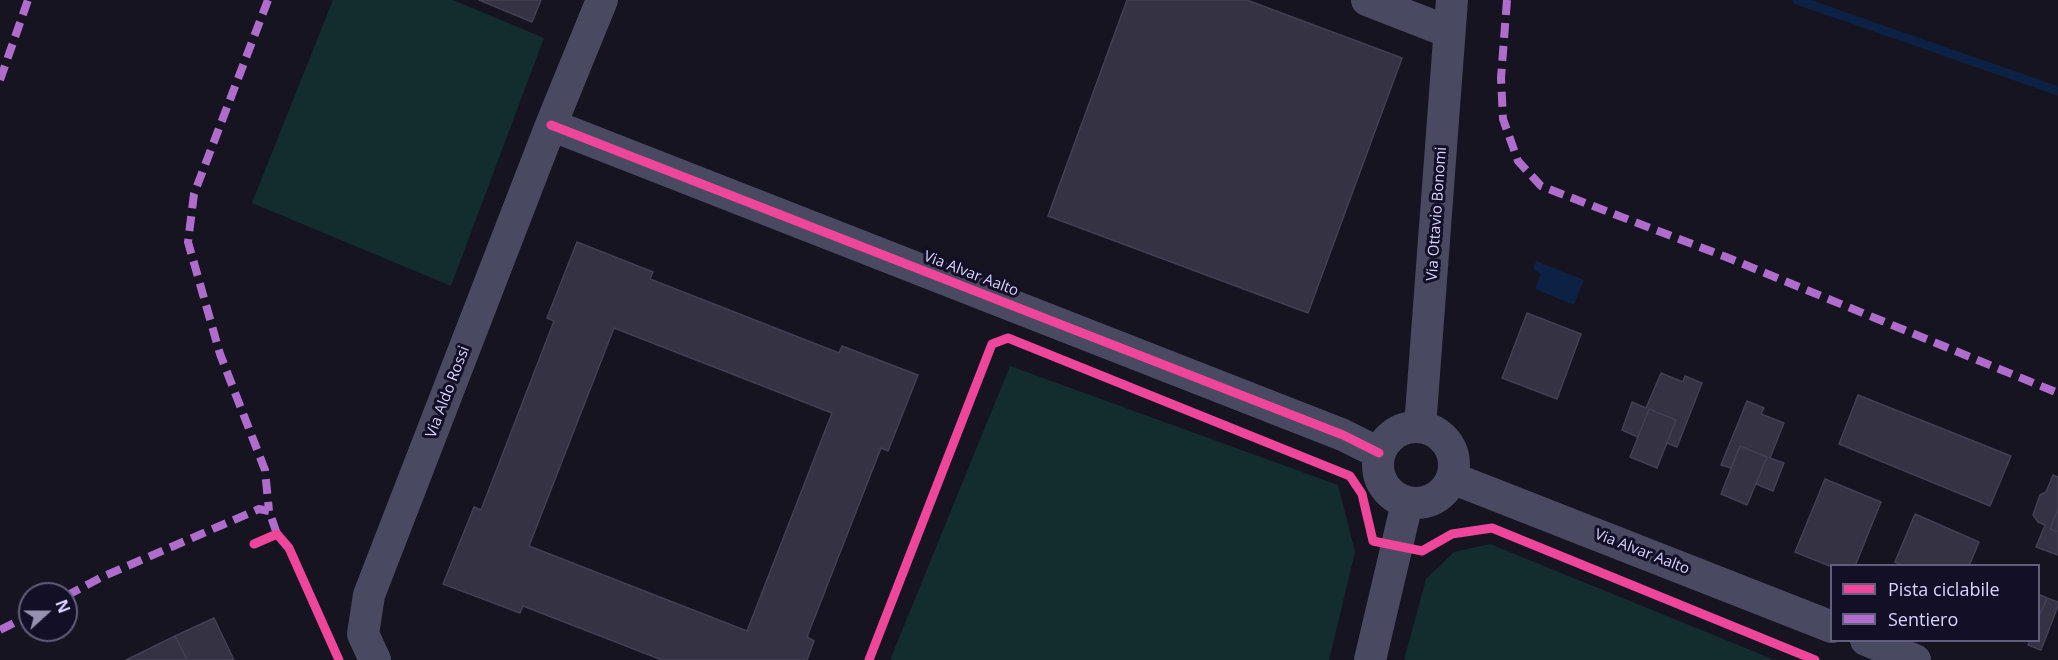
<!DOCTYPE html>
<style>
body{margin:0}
#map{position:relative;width:2058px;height:660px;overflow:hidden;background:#161421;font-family:"Open Sans",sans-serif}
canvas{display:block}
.legend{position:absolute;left:1830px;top:564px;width:210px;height:78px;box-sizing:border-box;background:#130f26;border:2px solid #625e7d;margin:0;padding:8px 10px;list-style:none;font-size:18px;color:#d9d4ff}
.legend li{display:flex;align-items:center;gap:12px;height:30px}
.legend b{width:30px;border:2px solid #625e7d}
.north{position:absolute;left:18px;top:582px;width:60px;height:60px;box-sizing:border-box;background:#130f26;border:2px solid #625e7d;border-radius:50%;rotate:69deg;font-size:16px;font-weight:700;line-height:24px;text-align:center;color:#d9d4ff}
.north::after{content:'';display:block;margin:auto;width:21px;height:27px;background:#9591b1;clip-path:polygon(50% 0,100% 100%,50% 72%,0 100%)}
</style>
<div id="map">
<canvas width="2058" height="660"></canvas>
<ul class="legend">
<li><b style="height:8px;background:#ed469a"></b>Pista ciclabile</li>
<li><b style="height:8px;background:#b06ccc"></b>Sentiero</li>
</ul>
<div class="north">N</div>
</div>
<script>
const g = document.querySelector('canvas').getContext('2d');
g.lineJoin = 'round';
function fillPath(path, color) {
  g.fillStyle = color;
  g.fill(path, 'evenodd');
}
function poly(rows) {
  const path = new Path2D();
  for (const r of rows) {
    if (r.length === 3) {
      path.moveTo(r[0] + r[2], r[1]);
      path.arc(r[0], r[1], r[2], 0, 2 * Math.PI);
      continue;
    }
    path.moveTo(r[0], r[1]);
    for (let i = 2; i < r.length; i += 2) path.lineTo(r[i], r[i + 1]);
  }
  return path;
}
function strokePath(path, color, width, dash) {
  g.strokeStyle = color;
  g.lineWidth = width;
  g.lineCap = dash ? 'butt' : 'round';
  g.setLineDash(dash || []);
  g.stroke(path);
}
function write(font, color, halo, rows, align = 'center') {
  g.font = font + ' "Open Sans",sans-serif';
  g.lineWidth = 6;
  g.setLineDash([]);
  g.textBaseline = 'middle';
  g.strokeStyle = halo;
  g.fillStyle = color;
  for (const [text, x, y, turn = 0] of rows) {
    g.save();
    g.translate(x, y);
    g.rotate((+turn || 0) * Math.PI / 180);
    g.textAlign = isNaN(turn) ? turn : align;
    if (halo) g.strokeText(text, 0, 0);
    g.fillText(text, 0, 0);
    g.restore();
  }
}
const green = poly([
 [333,0,453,0,544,38,451,286,252,203],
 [1010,366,1338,485,1355,552,1329,660,890,660],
 [1490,544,1775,660,1404,660,1426,579,1454,552]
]);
const water = poly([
 [1536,261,1584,280,1574,305,1535,289,1541,274,1533,269]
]);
const stream = poly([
 [1797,0,2058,91]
]);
const building = poly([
 [479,0,541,0,532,22,479,0],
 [1127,0,1247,0,1402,58,1308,313,1048,216,1127,0],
 [577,242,653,272,650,279,839,353,842,346,918,375,888,451,881,448,807,637,814,641,807,660,662,660,523,606,520,613,443,584,474,507,481,510,554,321,547,318,577,242],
 [614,328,832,413,747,631,529,546,614,328],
 [1527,313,1581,334,1557,399,1502,378,1527,313],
 [1661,373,1683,382,1685,376,1702,383,1677,447,1667,443,1676,420,1649,409,1638,437,1622,430,1632,402,1646,408,1661,373],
 [1858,395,2011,456,1990,506,1839,444,1858,395],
 [1747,401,1764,408,1761,414,1784,423,1770,458,1784,463,1773,491,1756,484,1767,457,1740,446,1731,468,1721,465,1747,401],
 [1649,409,1676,420,1657,468,1630,457,1649,409],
 [1740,446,1767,457,1747,505,1721,494,1740,446],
 [2053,475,2058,477,2058,509,2050,529,2058,532,2058,555,2036,547,2045,525,2038,522,2033,515,2040,495,2046,492,2053,475],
 [1825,479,1881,502,1855,566,1832,567,1795,552,1825,479],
 [2058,509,2058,532,2050,529,2058,509],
 [1915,514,1979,542,1969,566,1904,566,1895,562,1915,514],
 [2038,594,2047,598,2038,619,2038,594],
 [2047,598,2058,602,2058,606,2041,650,2028,645,2030,640,2038,640,2038,619,2047,598],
 [214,618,234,660,187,660,175,636,214,618],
 [175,636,187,660,126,660,175,636]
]);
const minor = poly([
 [1367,0,1449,32],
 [551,125,1343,435,1379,453],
 [1416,465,38],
 [1420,427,1452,0],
 [1452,478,1832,627],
 [1866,640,1915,660],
 [375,660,363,634,369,595,551,125,602,0],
 [1370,660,1407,503]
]);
const quiet = poly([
 [268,0,194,194,188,242,220,354,265,470,269,511],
 [1507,0,1501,78,1503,119,1518,161,1541,186,1726,257,2058,393],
 [0,80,28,0],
 [66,596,102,577,259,509,269,511,277,534],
 [0,630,30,615]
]);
const cycleway = poly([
 [551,125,1343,435,1379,453],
 [254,544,277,534,289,548,339,660],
 [869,660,992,344,1008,338,1350,476,1362,494,1373,541,1422,551,1452,534,1492,528,1815,660]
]);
const streetNames = [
 ["Via Ottavio Bonomi",1437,214,-86],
 ["Via Alvar Aalto",971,274,21],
 ["Via Aldo Rossi",448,392,-69],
 ["Via Alvar Aalto",1642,552,21]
];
fillPath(green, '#132c2d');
fillPath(water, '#0d2144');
strokePath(stream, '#0d2144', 9);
fillPath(building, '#343243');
strokePath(building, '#433f54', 1.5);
strokePath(minor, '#4a4962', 32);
strokePath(quiet, '#b06ccc', 8, [15, 8]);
strokePath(cycleway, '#ed469a', 9);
write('15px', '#d9d4ff', '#130f26', streetNames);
</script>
